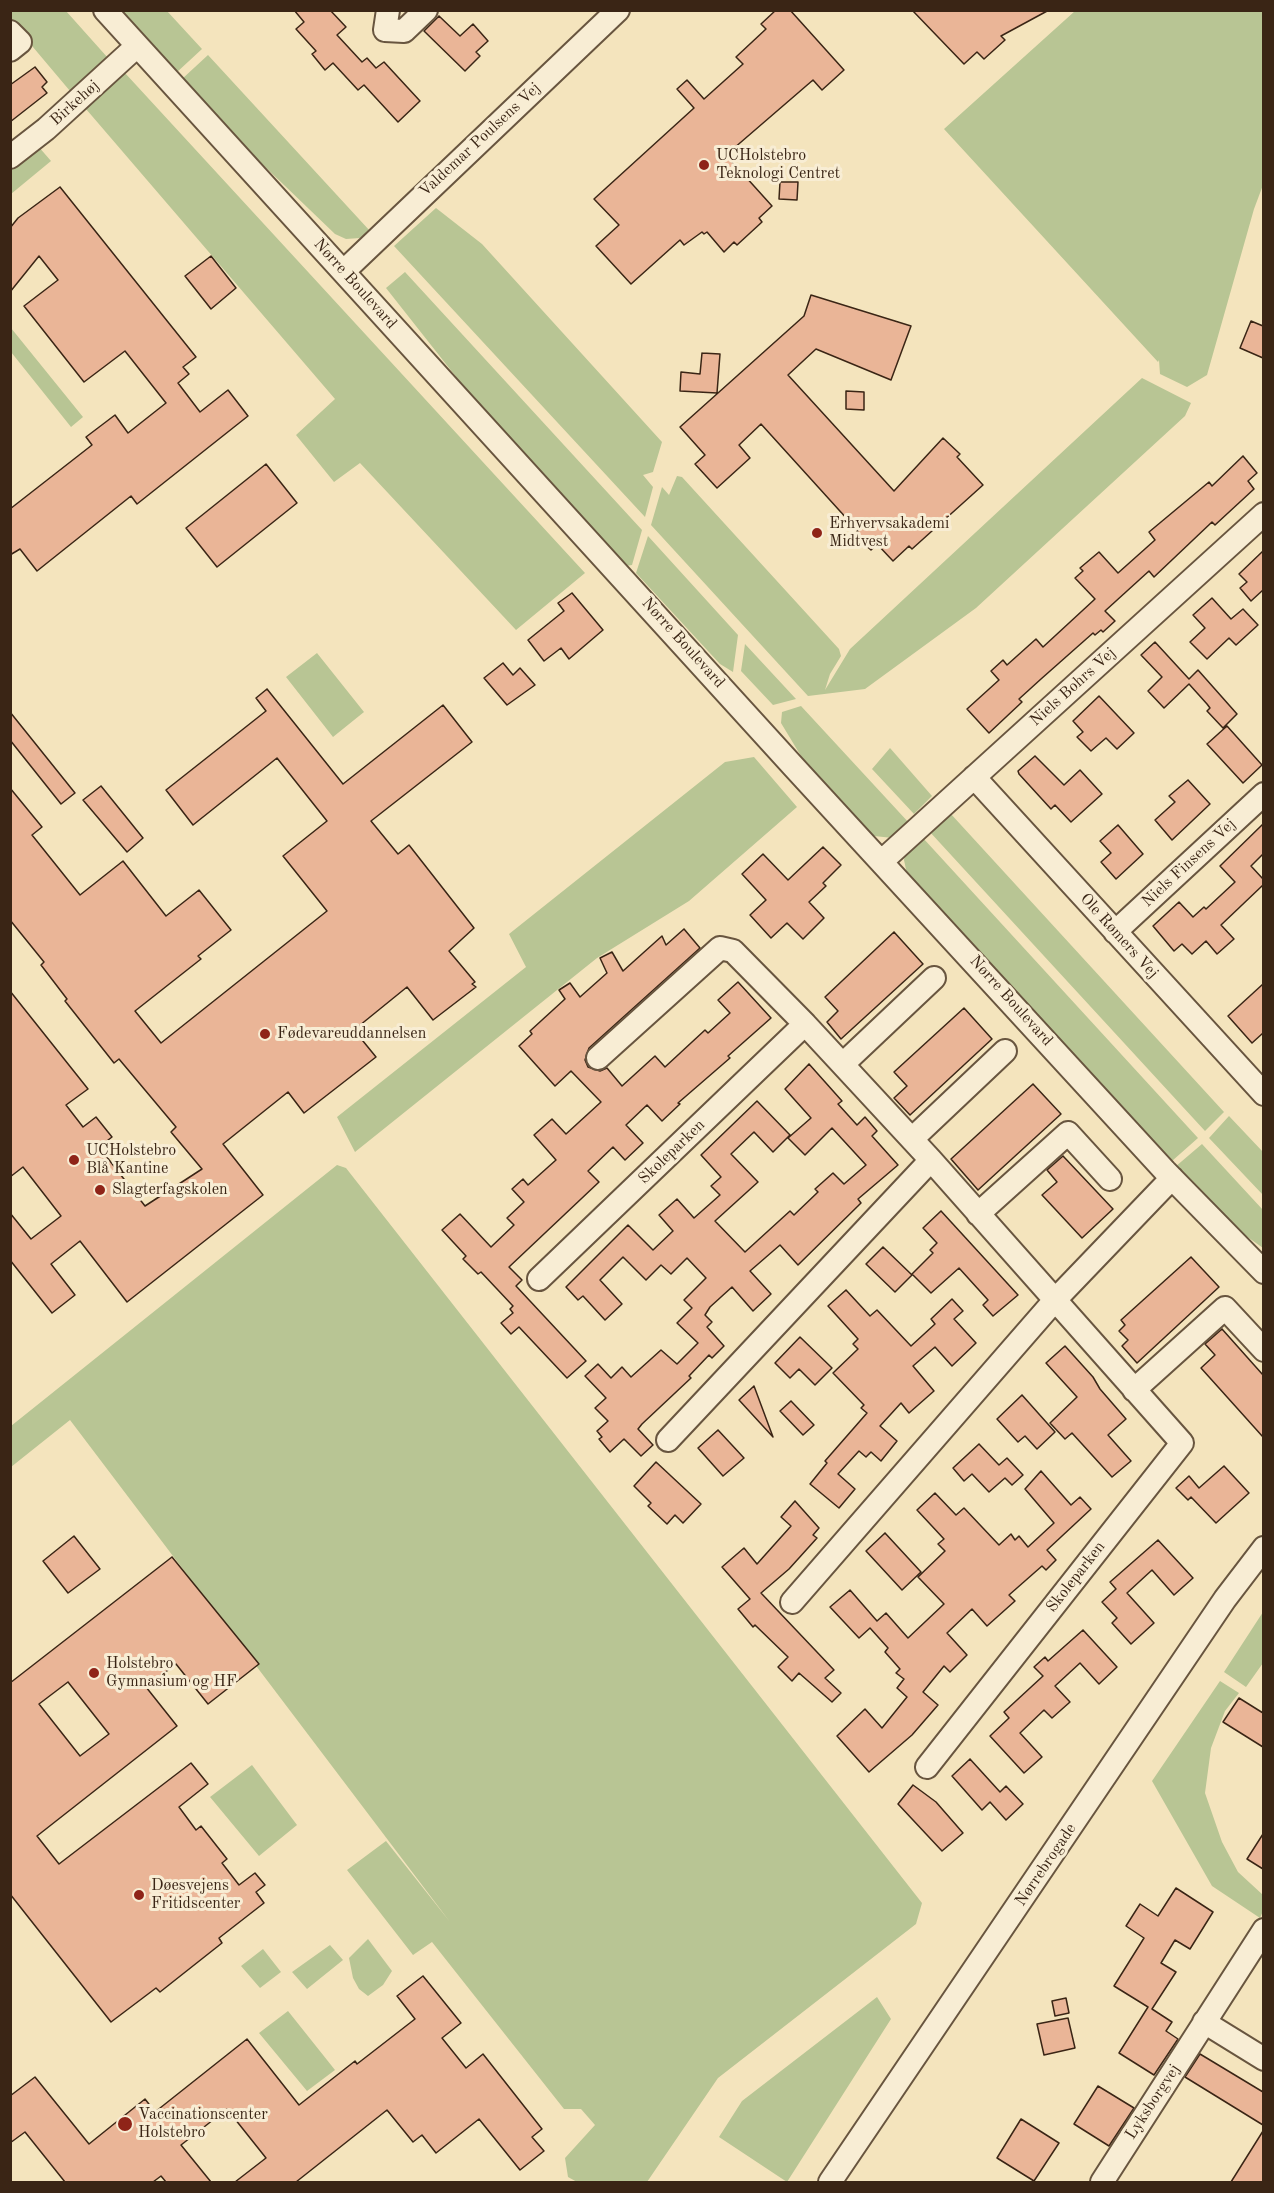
<!DOCTYPE html>
<meta charset="utf-8">
<style>
body{margin:0}
#map{position:relative;width:1274px;height:2193px;overflow:hidden;background:#f4e4bd;font-family:"Old Standard TT",serif}
canvas{display:block}
.frame{position:absolute;inset:0;border:12px solid #3a2515;pointer-events:none}
</style>
<div id="map">
<canvas width="1274" height="2193"></canvas>
<div class="frame"></div>
</div>
<script>
const g = document.querySelector('canvas').getContext('2d');
g.lineJoin = 'round';
function fillPath(path, color) {
  g.fillStyle = color;
  g.fill(path, 'evenodd');
}
function poly(rows) {
  const path = new Path2D();
  for (const r of rows) {
    path.moveTo(r[0], r[1]);
    for (let i = 2; i < r.length; i += 2) path.lineTo(r[i], r[i + 1]);
  }
  return path;
}
function strokePath(path, color, width, dash) {
  g.strokeStyle = color;
  g.lineWidth = width;
  g.lineCap = dash ? 'butt' : 'round';
  g.setLineDash(dash || []);
  g.stroke(path);
}
function write(font, color, halo, rows, align = 'center') {
  g.font = font + ' "Old Standard TT",serif';
  g.lineWidth = 6;
  g.setLineDash([]);
  g.textBaseline = 'middle';
  g.strokeStyle = halo;
  g.fillStyle = color;
  for (const [text, x, y, turn = 0] of rows) {
    g.save();
    g.translate(x, y);
    g.rotate((+turn || 0) * Math.PI / 180);
    g.textAlign = isNaN(turn) ? turn : align;
    if (halo) g.strokeText(text, 0, 0);
    g.fillText(text, 0, 0);
    g.restore();
  }
}
const green = poly([
 [10,11,66,11,108,58,70,91,11,21],
 [119,11,167,11,202,49,176,73],
 [1075,11,1263,11,1263,185,1254,209,1207,375,1187,387,1160,374,1159,360,1158,362,944,129],
 [208,55,370,231,360,238,346,239,335,234,233,136,182,79],
 [125,73,585,573,516,630,360,463,334,482,296,435,335,399,86,109],
 [38,146,51,161,11,194,11,169],
 [436,208,482,244,662,442,653,472,643,475,653,487,645,517,394,246],
 [405,272,642,530,632,565,626,566,483,411,386,288],
 [11,328,83,417,71,427,11,352],
 [1142,378,1191,403,1185,416,976,608,865,689,808,696,651,525,662,487,669,495,677,476,682,477,839,649,841,656,830,674,825,690,850,649],
 [648,536,738,635,733,672,720,664,636,573],
 [745,644,796,699,773,705,741,671],
 [317,653,364,712,333,737,286,677],
 [801,706,910,824,893,838,874,836,804,761,781,723,782,712],
 [890,748,932,796,914,814,872,769],
 [754,757,797,807,689,901,597,958,355,1152,337,1117,526,967,509,934,725,762],
 [950,813,1224,1112,1205,1131,929,831],
 [923,838,1198,1138,1172,1161,1168,1161,907,874,904,860,906,851],
 [1229,1116,1263,1152,1263,1195,1209,1138],
 [1202,1144,1263,1210,1263,1248,1221,1218,1175,1167],
 [337,1165,346,1168,922,1903,916,1924,718,2078,647,2182,577,2182,568,2177,565,2158,595,2125,581,2109,564,2109,432,1942,413,1955,347,1870,386,1841,450,1922,70,1420,11,1467,11,1426],
 [1263,1612,1263,1663,1246,1687,1224,1672],
 [1220,1681,1239,1693,1225,1711,1211,1748,1205,1793,1222,1842,1238,1872,1263,1895,1263,1911,1260,1918,1212,1886,1152,1781],
 [252,1765,297,1825,259,1856,210,1797],
 [368,1939,392,1971,383,1985,368,1996,359,1989,353,1978,349,1958],
 [330,1945,343,1960,307,1989,292,1972],
 [263,1949,281,1972,260,1988,241,1966],
 [877,1997,891,2019,787,2182,719,2137,742,2101],
 [288,2011,335,2070,307,2091,259,2033]
]);
const building = poly([
 [294,10,330,10,346,27,337,35,362,62,367,58,376,68,384,62,420,101,398,122,364,85,358,90,333,63,325,70,312,54,316,51,296,29,304,22,294,10],
 [776,10,790,10,844,70,822,90,813,80,726,155,772,206,759,218,762,222,737,245,734,242,724,252,707,232,704,234,702,232,684,245,680,240,631,284,596,246,619,225,594,199,694,108,677,89,687,80,704,99,743,64,736,57,766,29,761,24,776,10],
 [912,10,1049,10,1001,36,1005,40,984,59,977,52,964,64,912,10],
 [439,16,460,36,473,24,488,41,476,52,480,56,465,71,424,31,439,16],
 [35,67,47,82,42,87,47,93,10,122,10,85,35,67],
 [780,182,798,182,797,200,779,199,780,182],
 [60,187,196,357,183,367,189,374,178,383,200,412,228,390,248,416,137,504,131,496,37,571,20,549,10,555,10,509,92,445,86,437,115,415,128,433,166,403,125,351,84,382,24,306,58,280,39,256,10,292,10,228,18,218,60,187],
 [211,256,236,288,211,309,185,276,211,256],
 [811,295,911,326,891,380,816,349,788,375,894,491,943,438,960,454,957,457,983,485,912,549,909,546,893,561,877,544,871,550,854,535,858,531,761,424,739,445,750,458,717,488,695,464,705,455,680,427,804,316,811,295],
 [1251,321,1263,326,1263,358,1240,348,1251,321],
 [702,353,720,354,717,393,680,391,681,372,700,374,702,353],
 [846,391,864,392,864,410,846,409,846,391],
 [1243,456,1257,473,1248,481,1254,489,1215,525,1212,522,1154,577,1149,571,1105,611,1115,621,1103,632,1101,630,1095,635,1093,633,1041,679,1019,699,1022,702,989,733,967,709,999,680,991,671,1003,660,1007,665,1036,639,1043,647,1095,599,1075,578,1083,571,1080,568,1099,552,1118,573,1155,540,1149,532,1209,482,1212,486,1243,456],
 [266,464,297,503,217,567,186,528,266,464],
 [1263,551,1263,590,1251,601,1240,588,1247,582,1239,574,1263,551],
 [572,593,603,630,569,659,561,648,544,661,528,640,564,611,558,603,572,593],
 [1212,598,1231,619,1243,609,1258,625,1236,645,1229,638,1207,659,1190,642,1205,628,1193,615,1212,598],
 [1155,642,1189,679,1198,670,1237,714,1223,728,1207,711,1210,708,1207,704,1189,684,1164,708,1148,691,1162,677,1141,655,1155,642],
 [503,663,513,675,520,668,535,685,507,705,484,678,503,663],
 [267,689,343,784,443,705,472,742,371,821,398,854,409,845,474,928,449,951,475,982,472,984,476,987,433,1020,407,987,354,1030,376,1057,304,1113,288,1092,223,1144,263,1195,127,1302,80,1241,51,1264,75,1295,52,1313,10,1260,10,1213,31,1239,61,1216,23,1167,10,1177,10,991,88,1089,66,1105,83,1127,96,1117,112,1137,99,1147,145,1206,202,1169,171,1132,176,1127,119,1059,114,1063,65,1001,67,999,41,965,44,962,10,920,10,788,42,827,32,835,80,895,123,861,166,916,199,890,231,930,198,956,201,959,135,1011,161,1043,327,911,283,856,327,821,277,758,193,825,166,790,266,711,256,698,267,689],
 [1099,696,1134,733,1117,749,1106,738,1091,751,1077,737,1083,732,1073,721,1099,696],
 [10,712,75,793,61,804,10,740,10,712],
 [1227,726,1262,765,1243,783,1207,744,1227,726],
 [1035,756,1064,785,1080,770,1102,794,1071,822,1055,805,1051,809,1019,774,1018,771,1035,756],
 [1188,780,1210,804,1172,840,1155,820,1175,802,1169,796,1188,780],
 [101,786,143,838,127,852,83,800,101,786],
 [1263,824,1263,854,1251,866,1263,879,1263,885,1221,925,1234,939,1217,954,1206,941,1192,954,1182,944,1174,951,1153,926,1179,902,1193,917,1204,907,1206,909,1235,882,1220,866,1263,824],
 [1118,825,1143,854,1116,879,1101,862,1111,853,1100,841,1118,825],
 [823,847,841,865,823,883,826,886,809,902,824,918,803,939,787,923,771,938,750,915,766,900,742,874,763,854,788,880,823,847],
 [684,929,700,948,589,1048,585,1060,588,1067,600,1071,607,1068,622,1086,655,1056,665,1067,705,1030,708,1033,730,1013,718,1000,738,982,771,1018,728,1056,730,1058,678,1103,680,1104,662,1121,647,1105,626,1125,643,1143,625,1160,613,1147,588,1171,599,1182,509,1267,522,1280,516,1286,586,1361,567,1378,519,1327,511,1334,501,1323,513,1313,510,1309,513,1306,481,1272,478,1274,463,1259,466,1256,442,1230,460,1214,491,1247,514,1225,507,1218,524,1202,512,1189,523,1179,528,1185,556,1160,534,1135,552,1119,566,1134,601,1102,571,1071,555,1086,519,1046,532,1034,530,1031,565,999,559,990,570,983,580,997,607,973,600,958,612,952,623,971,662,936,666,945,684,929],
 [894,932,923,964,841,1039,827,1022,838,1011,825,997,894,932],
 [1263,984,1263,1033,1252,1043,1228,1016,1263,984],
 [964,1008,992,1039,910,1115,894,1098,907,1086,894,1072,964,1008],
 [809,1064,842,1101,838,1104,857,1125,865,1117,877,1131,872,1136,898,1165,858,1199,861,1203,798,1265,780,1245,750,1271,771,1294,753,1311,732,1287,710,1307,705,1315,712,1322,707,1327,724,1346,712,1358,709,1355,689,1376,691,1378,642,1424,638,1429,653,1445,641,1456,624,1439,610,1452,599,1439,602,1437,597,1431,608,1421,595,1408,606,1398,585,1376,598,1364,611,1378,622,1367,631,1377,661,1350,677,1364,698,1343,677,1323,692,1308,684,1300,706,1278,687,1258,671,1274,661,1265,646,1280,623,1257,600,1280,622,1304,605,1320,583,1296,578,1300,566,1287,628,1225,653,1250,673,1231,659,1215,677,1199,694,1218,720,1195,711,1186,721,1177,701,1155,757,1101,790,1135,773,1152,754,1132,731,1154,758,1182,715,1221,745,1252,790,1211,794,1215,818,1192,815,1189,833,1173,844,1184,866,1165,832,1128,805,1155,788,1138,811,1118,785,1089,809,1064],
 [1033,1084,1061,1114,978,1190,951,1159,1033,1084],
 [1063,1156,1113,1209,1082,1238,1042,1195,1057,1182,1047,1170,1063,1156],
 [941,1211,1018,1295,993,1316,983,1305,988,1300,959,1268,931,1293,912,1274,933,1253,930,1250,937,1243,923,1228,941,1211],
 [883,1247,912,1275,895,1292,866,1264,883,1247],
 [1191,1257,1219,1287,1137,1363,1122,1346,1128,1340,1119,1331,1125,1325,1121,1320,1191,1257],
 [846,1290,870,1316,877,1310,911,1346,935,1324,931,1319,952,1299,963,1311,954,1319,976,1343,952,1366,935,1347,913,1366,934,1391,909,1413,901,1403,880,1426,897,1441,881,1461,871,1452,866,1457,859,1451,838,1474,855,1489,839,1508,810,1484,827,1463,825,1461,867,1413,861,1408,864,1405,833,1373,858,1349,853,1344,858,1339,828,1306,846,1290],
 [1222,1329,1263,1375,1263,1437,1201,1368,1215,1355,1205,1344,1222,1329],
 [800,1337,832,1368,815,1385,799,1369,790,1378,775,1363,800,1337],
 [1065,1346,1093,1377,1100,1389,1126,1419,1108,1435,1131,1461,1112,1477,1072,1433,1065,1439,1050,1423,1077,1397,1046,1363,1065,1346],
 [754,1386,773,1437,739,1400,754,1386],
 [1022,1395,1055,1432,1037,1449,1025,1436,1018,1442,997,1419,1022,1395],
 [791,1401,814,1425,803,1435,780,1411,791,1401],
 [718,1430,744,1458,723,1476,698,1448,718,1430],
 [979,1444,999,1465,1007,1458,1023,1475,1012,1485,1005,1478,989,1492,972,1474,964,1481,953,1468,979,1444],
 [656,1462,701,1504,683,1523,675,1515,667,1524,648,1506,651,1503,634,1486,656,1462],
 [1224,1466,1249,1493,1216,1523,1191,1497,1188,1500,1176,1488,1189,1476,1199,1488,1224,1466],
 [1041,1471,1071,1505,1080,1497,1091,1509,1047,1550,1056,1560,1046,1570,1042,1566,1009,1595,1015,1601,987,1626,972,1609,947,1633,967,1655,950,1672,944,1666,923,1692,938,1705,912,1735,869,1772,837,1736,865,1709,882,1728,907,1697,897,1688,904,1679,896,1673,900,1669,885,1652,888,1648,870,1628,859,1638,830,1607,850,1590,877,1621,886,1613,908,1638,944,1604,918,1577,945,1551,938,1544,944,1539,917,1510,935,1493,956,1515,964,1508,999,1545,1011,1534,1015,1540,1019,1536,1028,1547,1054,1523,1025,1489,1041,1471],
 [795,1501,819,1528,813,1535,817,1538,789,1569,761,1593,834,1670,825,1678,841,1693,832,1702,799,1673,792,1681,778,1667,788,1657,755,1625,753,1627,738,1609,750,1599,722,1567,744,1548,757,1564,791,1526,781,1517,795,1501],
 [885,1533,921,1572,902,1590,866,1551,885,1533],
 [74,1536,100,1569,68,1593,43,1561,74,1536],
 [1158,1540,1193,1578,1174,1595,1152,1570,1127,1593,1154,1623,1131,1644,1112,1623,1117,1618,1102,1602,1116,1589,1110,1582,1158,1540],
 [172,1557,259,1664,208,1704,176,1664,146,1687,177,1726,37,1836,59,1864,191,1763,208,1784,179,1807,196,1830,201,1826,227,1859,222,1863,239,1885,255,1873,265,1885,256,1892,264,1903,219,1938,222,1943,160,1992,156,1988,111,2022,10,1894,10,1683,172,1557],
 [68,1682,109,1734,80,1756,39,1704,68,1682],
 [1083,1630,1117,1667,1099,1684,1080,1663,1055,1686,1070,1702,1052,1718,1044,1710,1020,1733,1042,1757,1024,1773,990,1736,1009,1718,1004,1712,1043,1676,1034,1667,1045,1657,1048,1661,1083,1630],
 [1239,1698,1263,1713,1263,1747,1223,1722,1239,1698],
 [970,1759,1000,1792,1006,1786,1023,1804,1006,1820,990,1802,982,1810,952,1776,970,1759],
 [913,1785,936,1802,963,1833,942,1851,898,1804,913,1785],
 [1263,1834,1263,1869,1247,1859,1263,1834],
 [1176,1888,1213,1912,1190,1949,1175,1940,1161,1963,1176,1972,1152,2009,1172,2022,1166,2031,1178,2039,1154,2075,1119,2053,1148,2007,1114,1986,1144,1938,1126,1926,1140,1904,1158,1916,1176,1888],
 [423,1976,461,2023,442,2038,466,2068,483,2054,542,2129,532,2137,544,2151,520,2170,479,2119,436,2153,422,2135,413,2142,387,2110,296,2182,235,2182,266,2158,227,2109,181,2145,211,2182,166,2182,161,2176,153,2182,65,2182,25,2132,10,2143,10,2096,35,2077,89,2144,145,2099,155,2112,247,2039,299,2105,355,2061,357,2064,415,2019,397,1996,423,1976],
 [1066,1998,1069,2013,1055,2016,1052,2001,1066,1998],
 [1068,2018,1075,2048,1044,2055,1037,2024,1068,2018],
 [1200,2054,1263,2092,1263,2125,1185,2077,1200,2054],
 [1098,2086,1134,2108,1109,2146,1074,2124,1098,2086],
 [1021,2119,1059,2143,1034,2181,997,2158,1021,2119],
 [1263,2131,1263,2182,1231,2182,1263,2131]
]);
const minor = poly([
 [105,10,793,766,1165,1171,1264,1272],
 [388,10,385,30,404,31,426,10],
 [10,32,20,42,10,50],
 [10,157,46,129,137,46],
 [344,271,618,10],
 [974,777,1264,1094],
 [882,861,1264,514],
 [1115,932,1264,794],
 [598,1058,720,948,733,951,805,1024],
 [844,1063,934,978],
 [912,1139,1005,1051],
 [978,1214,1068,1133,1110,1179],
 [539,1279,805,1024,931,1160,1182,1443,927,1767],
 [1134,1390,1225,1308,1264,1350],
 [668,1440,931,1160],
 [792,1602,1055,1300,1172,1178],
 [1204,2022,1264,2059],
 [830,2182,1225,1599,1264,1548],
 [1102,2182,1264,1930]
]);
const markers = [
 [704,165,6,"#8f2418"],
 [817,533,6,"#8f2418"],
 [265,1034,6,"#8f2418"],
 [74,1160,6,"#8f2418"],
 [100,1190,6,"#8f2418"],
 [94,1673,6,"#8f2418"],
 [139,1895,6,"#8f2418"],
 [125,2124,8,"#8f2418"]
];
const streetNames = [
 ["Birkehøj",75,103,-42],
 ["Valdemar Poulsens Vej",480,140,-43],
 ["Nørre Boulevard",355,284,48],
 ["Nørre Boulevard",683,643,48],
 ["Niels Bohrs Vej",1073,687,-42],
 ["Niels Finsens Vej",1189,863,-43],
 ["Ole Rømers Vej",1119,936,48],
 ["Nørre Boulevard",1011,1001,48],
 ["Skoleparken",672,1152,-44],
 ["Skoleparken",1076,1577,-52],
 ["Nørrebrogade",1046,1865,-56],
 ["Lyksborgvej",1153,2102,-57]
];
const poiNames = [
 ["UCHolstebro",716,156],
 ["Teknologi Centret",716,174],
 ["Erhvervsakademi",829,524],
 ["Midtvest",829,542],
 ["Fødevareuddannelsen",277,1034],
 ["UCHolstebro",86,1151],
 ["Blå Kantine",86,1169],
 ["Slagterfagskolen",112,1190],
 ["Holstebro",106,1664],
 ["Gymnasium og HF",106,1682],
 ["Døesvejens",151,1886],
 ["Fritidscenter",151,1904],
 ["Vaccinationscenter",138,2115],
 ["Holstebro",138,2133]
];
fillPath(green, '#b8c594');
fillPath(building, '#eab597');
strokePath(building, '#3a2515', 1.5);
strokePath(minor, '#68553f', 26);
strokePath(minor, '#f8edd4', 22);
for (const [x, y, r, color] of markers) {
  const dot = new Path2D();
  dot.arc(x, y, r, 0, 2 * Math.PI);
  g.fillStyle = color;
  g.fill(dot);
  strokePath(dot, '#f8edd4', 2);
}
write('16px', '#3a2515', '#f8edd4', streetNames);
write('16px', '#3a2515', '#f8edd4', poiNames, 'left');
</script>
